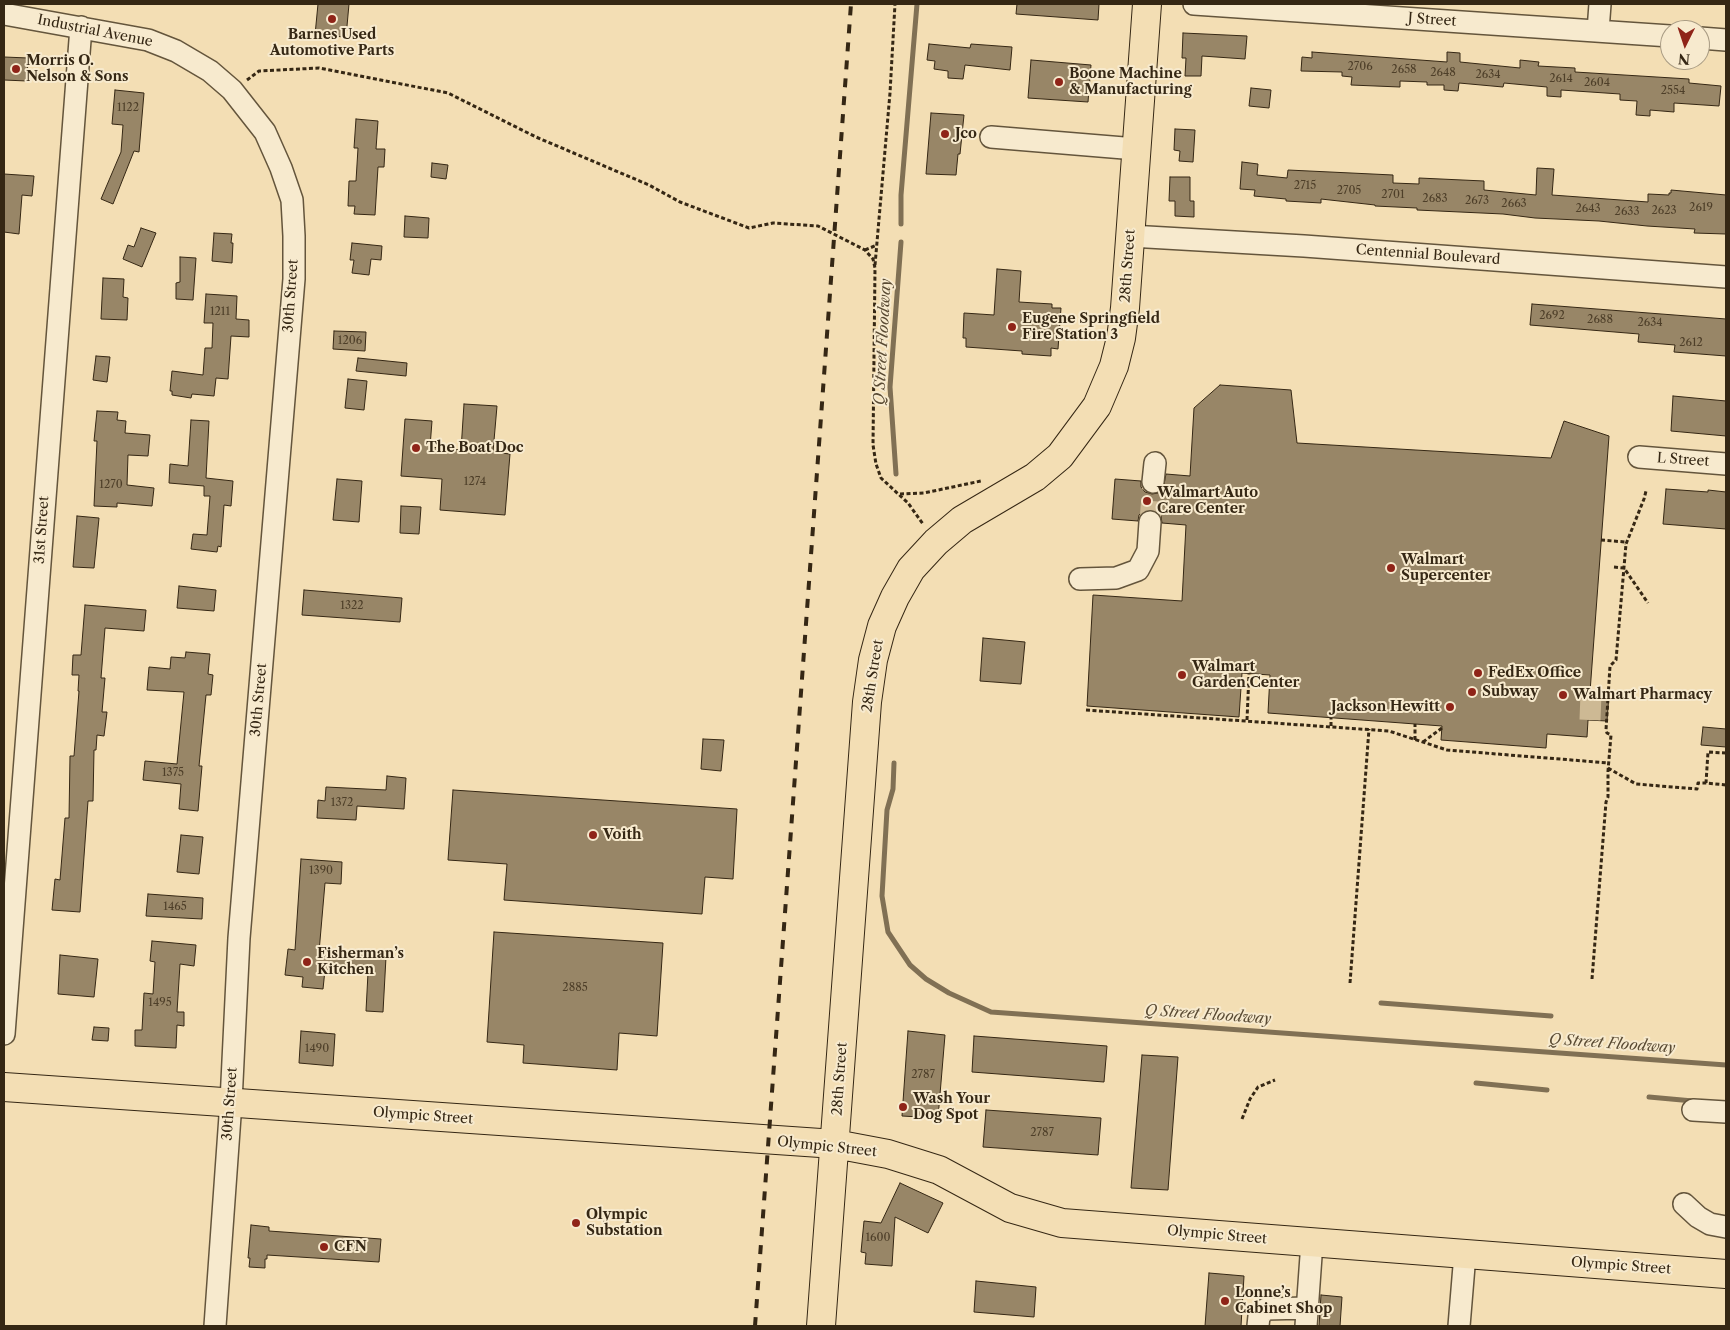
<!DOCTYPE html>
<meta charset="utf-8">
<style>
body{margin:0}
#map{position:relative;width:1730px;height:1330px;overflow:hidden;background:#f3deb4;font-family:"Libre Caslon Text",serif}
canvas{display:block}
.frame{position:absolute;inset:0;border:5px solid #352714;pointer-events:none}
.north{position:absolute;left:1660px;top:20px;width:50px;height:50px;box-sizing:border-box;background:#f7eace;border:1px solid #a99c84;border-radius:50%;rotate:184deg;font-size:14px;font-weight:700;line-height:20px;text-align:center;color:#352714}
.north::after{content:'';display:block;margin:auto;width:18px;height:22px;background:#8f2418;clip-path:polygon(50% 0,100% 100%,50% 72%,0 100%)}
</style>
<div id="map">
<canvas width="1730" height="1330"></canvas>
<div class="frame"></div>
<div class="north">N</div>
</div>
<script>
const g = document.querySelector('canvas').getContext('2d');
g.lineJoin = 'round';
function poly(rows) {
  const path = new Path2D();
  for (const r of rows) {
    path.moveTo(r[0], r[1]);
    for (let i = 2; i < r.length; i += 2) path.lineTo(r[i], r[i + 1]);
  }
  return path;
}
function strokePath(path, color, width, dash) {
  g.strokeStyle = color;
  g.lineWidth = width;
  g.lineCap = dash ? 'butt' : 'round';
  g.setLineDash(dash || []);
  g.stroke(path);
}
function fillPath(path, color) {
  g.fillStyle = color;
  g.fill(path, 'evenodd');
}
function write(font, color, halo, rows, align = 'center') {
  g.font = font + ' "Libre Caslon Text",serif';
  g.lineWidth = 4;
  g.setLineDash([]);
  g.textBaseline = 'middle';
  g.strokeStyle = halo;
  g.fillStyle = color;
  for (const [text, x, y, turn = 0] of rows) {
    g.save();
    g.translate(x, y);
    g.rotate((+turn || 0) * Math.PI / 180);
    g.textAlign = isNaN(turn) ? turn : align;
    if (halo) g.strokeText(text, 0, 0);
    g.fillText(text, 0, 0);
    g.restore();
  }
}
const stream = poly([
 [901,224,901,195,917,4],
 [896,474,890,387,901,242],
 [894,763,893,789,887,810,882,896,888,932,910,965,926,979,949,993,991,1012,1726,1065],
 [1381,1003,1551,1016],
 [1476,1083,1547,1090],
 [1649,1097,1693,1101]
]);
const building = poly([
 [318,4,349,4,346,37,315,35,318,4],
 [1017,4,1099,4,1098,20,1016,14,1017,4],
 [1183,33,1247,36,1245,59,1202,56,1201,76,1185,76,1186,58,1182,58,1183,33],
 [929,44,970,48,971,44,1012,47,1010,70,965,65,963,79,948,78,948,71,934,69,935,61,927,60,929,44],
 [1312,52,1447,62,1447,52,1460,53,1460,62,1520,68,1520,60,1539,62,1538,66,1575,68,1575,72,1689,79,1689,83,1721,86,1719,106,1674,103,1674,112,1650,110,1650,116,1636,115,1637,101,1620,100,1620,94,1561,90,1561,97,1547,96,1547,87,1504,83,1503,87,1459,83,1458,91,1444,90,1444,85,1427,85,1427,82,1400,81,1400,87,1351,85,1352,77,1342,76,1342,72,1301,71,1302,57,1312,58,1312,52],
 [4,57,28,58,27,81,4,80,4,57],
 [1031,60,1091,65,1088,102,1028,98,1031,60],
 [1251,88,1271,90,1269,108,1249,106,1251,88],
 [115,90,144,93,139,152,134,151,113,204,101,199,121,152,123,125,112,124,115,90],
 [931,113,964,115,960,154,958,154,956,175,926,174,931,113],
 [356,119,378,121,376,149,385,149,384,167,378,167,375,215,354,214,355,206,348,206,349,181,356,181,358,148,354,148,356,119],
 [1175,129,1195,130,1193,162,1179,161,1180,151,1174,150,1175,129],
 [1242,162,1258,164,1257,175,1287,178,1288,170,1393,175,1393,183,1419,184,1419,178,1484,181,1484,190,1536,195,1537,168,1554,169,1552,195,1648,202,1648,194,1669,195,1669,193,1671,193,1671,190,1726,195,1726,234,1694,233,1695,229,1647,226,1599,221,1535,218,1503,214,1417,210,1417,208,1375,206,1375,205,1321,199,1321,203,1286,201,1286,199,1254,196,1255,190,1240,189,1242,162],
 [432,163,448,165,446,179,431,177,432,163],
 [4,174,34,176,32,196,22,195,19,234,4,232,4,174],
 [1170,177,1190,177,1190,201,1194,201,1194,217,1175,216,1175,201,1169,201,1170,177],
 [405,216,429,218,428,238,404,237,405,216],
 [141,228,156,233,142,267,123,259,128,245,134,247,141,228],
 [214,233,232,234,231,243,233,243,232,263,212,261,214,233],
 [352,243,382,246,381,260,371,259,369,275,352,273,354,260,350,260,352,243],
 [180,257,196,258,193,300,176,299,176,283,180,282,180,257],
 [997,269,1021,271,1019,302,1052,304,1052,308,1061,308,1058,349,1051,348,1051,356,1022,354,1022,351,966,347,966,338,963,338,964,313,994,315,997,269],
 [103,278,124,279,123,297,128,298,127,320,101,319,103,278],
 [206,294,237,296,236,319,249,320,249,337,231,336,228,379,216,378,214,396,192,394,191,398,172,395,172,391,170,391,172,371,203,375,205,348,212,348,213,323,204,323,206,294],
 [1532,304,1726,319,1726,356,1674,352,1675,345,1638,342,1639,334,1530,325,1532,304],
 [334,331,366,332,365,351,333,349,334,331],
 [96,356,110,357,107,382,93,380,96,356],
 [358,358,407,363,406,376,356,371,358,358],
 [348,379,367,381,364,410,345,408,348,379],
 [1220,385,1291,390,1297,443,1551,458,1564,421,1609,436,1590,692,1609,694,1607,721,1588,720,1587,737,1547,734,1546,748,1441,740,1442,726,1268,713,1270,675,1242,673,1239,717,1087,706,1093,595,1182,601,1186,525,1162,523,1161,516,1157,512,1151,510,1144,511,1139,515,1138,521,1112,519,1115,479,1141,481,1141,487,1145,492,1152,494,1158,493,1163,489,1166,474,1190,476,1194,408,1220,385],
 [1673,396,1726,401,1726,436,1671,431,1673,396],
 [464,404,497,406,493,452,510,454,505,515,440,510,442,479,401,476,405,419,432,421,430,447,461,450,464,404],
 [97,411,118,412,117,420,126,421,125,433,150,435,148,456,128,455,127,485,154,488,152,506,117,503,117,507,94,506,97,441,94,441,97,411],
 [191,420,209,421,206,478,233,481,231,506,224,505,221,547,218,546,217,552,191,549,193,534,207,535,210,496,204,496,204,486,169,483,170,464,188,466,191,420],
 [337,479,362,481,359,522,333,520,337,479],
 [1666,489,1708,492,1708,490,1726,492,1726,529,1663,524,1666,489],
 [401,506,421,507,419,534,400,533,401,506],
 [77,516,99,518,94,568,73,567,77,516],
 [179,586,216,590,214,611,177,608,179,586],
 [304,590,402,598,400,622,302,615,304,590],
 [85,605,146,610,144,631,105,628,101,678,105,678,102,712,107,712,104,736,97,735,96,750,94,750,93,801,88,801,80,912,52,910,55,879,60,880,65,818,69,818,70,756,74,756,79,691,78,691,79,675,72,675,73,655,81,655,85,605],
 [983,638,1025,642,1021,684,980,681,983,638],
 [186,652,210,654,208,674,213,675,211,695,206,695,199,766,202,766,198,811,179,809,181,784,143,780,145,761,177,764,184,692,147,690,149,667,170,669,171,657,185,658,186,652],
 [1703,727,1726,729,1726,747,1701,745,1703,727],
 [703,739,724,740,721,771,701,769,703,739],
 [387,776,406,778,404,809,357,806,356,820,317,818,318,800,325,801,326,787,386,790,387,776],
 [453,790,737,809,733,879,705,877,702,914,504,900,507,864,448,860,453,790],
 [181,835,203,837,199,874,177,872,181,835],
 [301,859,342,862,341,884,325,883,319,952,386,957,383,1012,366,1011,368,973,325,970,323,989,302,987,303,977,285,975,288,949,295,950,301,859],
 [148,894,203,898,202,919,146,916,148,894],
 [494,932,663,943,657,1036,619,1033,617,1070,523,1063,524,1045,487,1042,494,932],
 [152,941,196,945,194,966,180,964,177,1012,184,1012,184,1026,177,1025,176,1048,135,1046,135,1030,142,1030,144,993,153,994,155,962,150,961,152,941],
 [60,955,98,959,94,997,58,994,60,955],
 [94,1027,109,1028,108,1041,92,1040,94,1027],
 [301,1031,335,1034,333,1066,299,1063,301,1031],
 [908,1031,945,1035,938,1118,902,1116,908,1031],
 [974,1036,1107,1046,1104,1082,972,1072,974,1036],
 [1142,1055,1178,1057,1168,1190,1131,1188,1142,1055],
 [986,1110,1101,1118,1098,1155,983,1147,986,1110],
 [900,1183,943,1203,928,1233,895,1217,892,1266,865,1264,866,1253,861,1252,864,1221,881,1223,900,1183],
 [251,1225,269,1227,269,1231,381,1239,379,1262,267,1255,267,1259,265,1259,265,1268,249,1267,250,1258,248,1258,251,1225],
 [1209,1273,1244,1276,1241,1326,1205,1326,1209,1273],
 [976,1281,1036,1287,1034,1317,974,1312,976,1281],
 [1321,1295,1342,1297,1340,1326,1319,1326,1321,1295]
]);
const minorTunnel = poly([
 [1150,522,1153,482],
 [1590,720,1591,694]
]);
const path = poly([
 [247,80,259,71,319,68,448,93,536,137,649,185,680,202,749,228,773,223,818,226,865,250,873,259,875,268,873,445,876,464,881,478,908,503,923,524],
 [865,250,877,245],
 [875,265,890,93,895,4],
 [900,494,924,493,981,481],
 [1601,540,1625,542,1626,544],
 [1614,567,1624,568,1648,603],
 [1086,710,1389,731,1447,750,1609,763],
 [1247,720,1249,674],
 [1331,726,1331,718],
 [1415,740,1415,724],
 [1423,742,1442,728],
 [1726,753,1708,752,1706,783,1726,785],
 [1608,768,1636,784,1697,789,1698,783,1706,783],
 [1592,979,1606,802,1608,797,1608,771,1611,735,1607,733,1606,730,1610,666,1616,660,1626,544,1644,499,1646,491],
 [1350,983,1369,729],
 [1242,1119,1250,1099,1258,1087,1275,1080]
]);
const minor = poly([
 [1194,4,1670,36],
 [4,14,148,40,176,51,210,71,232,90,265,132,281,168,292,200,294,236,294,279,239,938,231,1102,215,1326],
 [1598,31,1600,4],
 [1700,38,1726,40],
 [991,137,1136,149],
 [1130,236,1304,246,1726,277],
 [1639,457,1726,464],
 [1153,482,1155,463],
 [1080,579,1116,578,1138,570,1148,551,1150,522],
 [4,1034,81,27],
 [1693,1110,1726,1112],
 [1684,1204,1698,1217,1710,1224,1726,1227],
 [1258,1326,1259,1316,1266,1309,1306,1308],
 [1306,1326,1312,1242],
 [1459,1326,1465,1254]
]);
const major = poly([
 [4,1087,835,1144,888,1154,939,1170,1010,1208,1062,1223,1726,1274],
 [821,1326,867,702,873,660,882,626,895,597,911,569,936,542,962,520,1035,477,1060,456,1097,406,1114,366,1121,338,1125,308,1147,4]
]);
const rail = poly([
 [755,1326,851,4]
]);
const markers = [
 [332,19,5,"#8f2418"],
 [16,69,5,"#8f2418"],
 [1059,82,5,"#8f2418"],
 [945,134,5,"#8f2418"],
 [1012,327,5,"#8f2418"],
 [416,448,5,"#8f2418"],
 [1147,501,5,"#8f2418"],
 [1391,568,5,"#8f2418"],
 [1478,673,5,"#8f2418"],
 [1182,675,5,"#8f2418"],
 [1472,692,5,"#8f2418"],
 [1563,695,5,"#8f2418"],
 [1450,707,5,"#8f2418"],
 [593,835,5,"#8f2418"],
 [307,962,5,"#8f2418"],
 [903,1107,5,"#8f2418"],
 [576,1223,5,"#8f2418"],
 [324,1247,5,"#8f2418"],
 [1225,1301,5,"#8f2418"]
];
const numberNames = [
 ["2706",1360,67],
 ["2658",1404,70],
 ["2648",1443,73],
 ["2634",1488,75],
 ["2614",1561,79],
 ["2604",1597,83],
 ["2554",1673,91],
 ["1122",128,108],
 ["2715",1305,186],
 ["2705",1349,191],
 ["2701",1393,195],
 ["2683",1435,199],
 ["2673",1477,201],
 ["2663",1514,204],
 ["2619",1701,208],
 ["2643",1588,209],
 ["2623",1664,211],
 ["2633",1627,212],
 ["1211",220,312],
 ["2692",1552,316],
 ["2688",1600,320],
 ["2634",1650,323],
 ["1206",350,341],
 ["2612",1691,343],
 ["1274",475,482],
 ["1270",111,485],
 ["1322",352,606],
 ["1375",173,773],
 ["1372",342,803],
 ["1390",321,871],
 ["1465",175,907],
 ["2885",575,988],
 ["1495",160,1003],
 ["1490",317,1049],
 ["2787",923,1075],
 ["2787",1042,1133],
 ["1600",878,1238]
];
const streetNames = [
 ["J Street",1432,20,4],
 ["Industrial Avenue",95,31,11],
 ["Centennial Boulevard",1428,255,4],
 ["28th Street",1128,266,-86],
 ["30th Street",291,296,-86],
 ["L Street",1683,460,4],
 ["31st Street",42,530,-86],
 ["28th Street",873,676,-81],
 ["30th Street",259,700,-85],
 ["28th Street",840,1079,-86],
 ["30th Street",230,1104,-86],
 ["Olympic Street",423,1116,4],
 ["Olympic Street",827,1147,6],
 ["Olympic Street",1217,1235,5],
 ["Olympic Street",1621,1266,4]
];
const poiNames = [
 ["Barnes Used",332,35,"center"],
 ["Automotive Parts",332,51,"center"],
 ["Morris O.",26,61],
 ["Nelson & Sons",26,77],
 ["Boone Machine",1069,74],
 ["& Manufacturing",1069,90],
 ["Jco",955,134],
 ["Eugene Springfield",1022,319],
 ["Fire Station 3",1022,335],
 ["The Boat Doc",426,448],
 ["Walmart Auto",1157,493],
 ["Care Center",1157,509],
 ["Walmart",1401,560],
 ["Supercenter",1401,576],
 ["Walmart",1192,667],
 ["Garden Center",1192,683],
 ["FedEx Office",1488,673],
 ["Subway",1482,692],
 ["Walmart Pharmacy",1573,695],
 ["Jackson Hewitt",1440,707,"right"],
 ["Voith",603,835],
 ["Fisherman’s",317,954],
 ["Kitchen",317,970],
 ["Wash Your",913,1099],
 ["Dog Spot",913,1115],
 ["Olympic",586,1215],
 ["Substation",586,1231],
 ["CFN",334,1247],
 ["Lonne’s",1235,1293],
 ["Cabinet Shop",1235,1309]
];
const waterNames = [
 ["Q Street Floodway",883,342,-87],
 ["Q Street Floodway",1208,1015,4],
 ["Q Street Floodway",1612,1044,4]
];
strokePath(stream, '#807054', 5);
fillPath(building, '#988667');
strokePath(building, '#352714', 1);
strokePath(minorTunnel, '#cdb994', 21, [21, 11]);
strokePath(minor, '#64553c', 24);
strokePath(major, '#352714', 30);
strokePath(path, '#352714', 3, [4, 2.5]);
strokePath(minor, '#f7eace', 21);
strokePath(major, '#f3deb4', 28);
strokePath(rail, '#352714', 4, [9, 9]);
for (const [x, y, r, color] of markers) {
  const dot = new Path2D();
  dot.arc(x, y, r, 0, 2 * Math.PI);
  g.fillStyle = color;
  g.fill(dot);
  strokePath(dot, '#f7eace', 2);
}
write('11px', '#4e3f29', null, numberNames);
write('14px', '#352714', '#f7eace', streetNames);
write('bold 14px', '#352714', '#f7eace', poiNames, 'left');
write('italic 15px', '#5a4b34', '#f7eace', waterNames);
</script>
